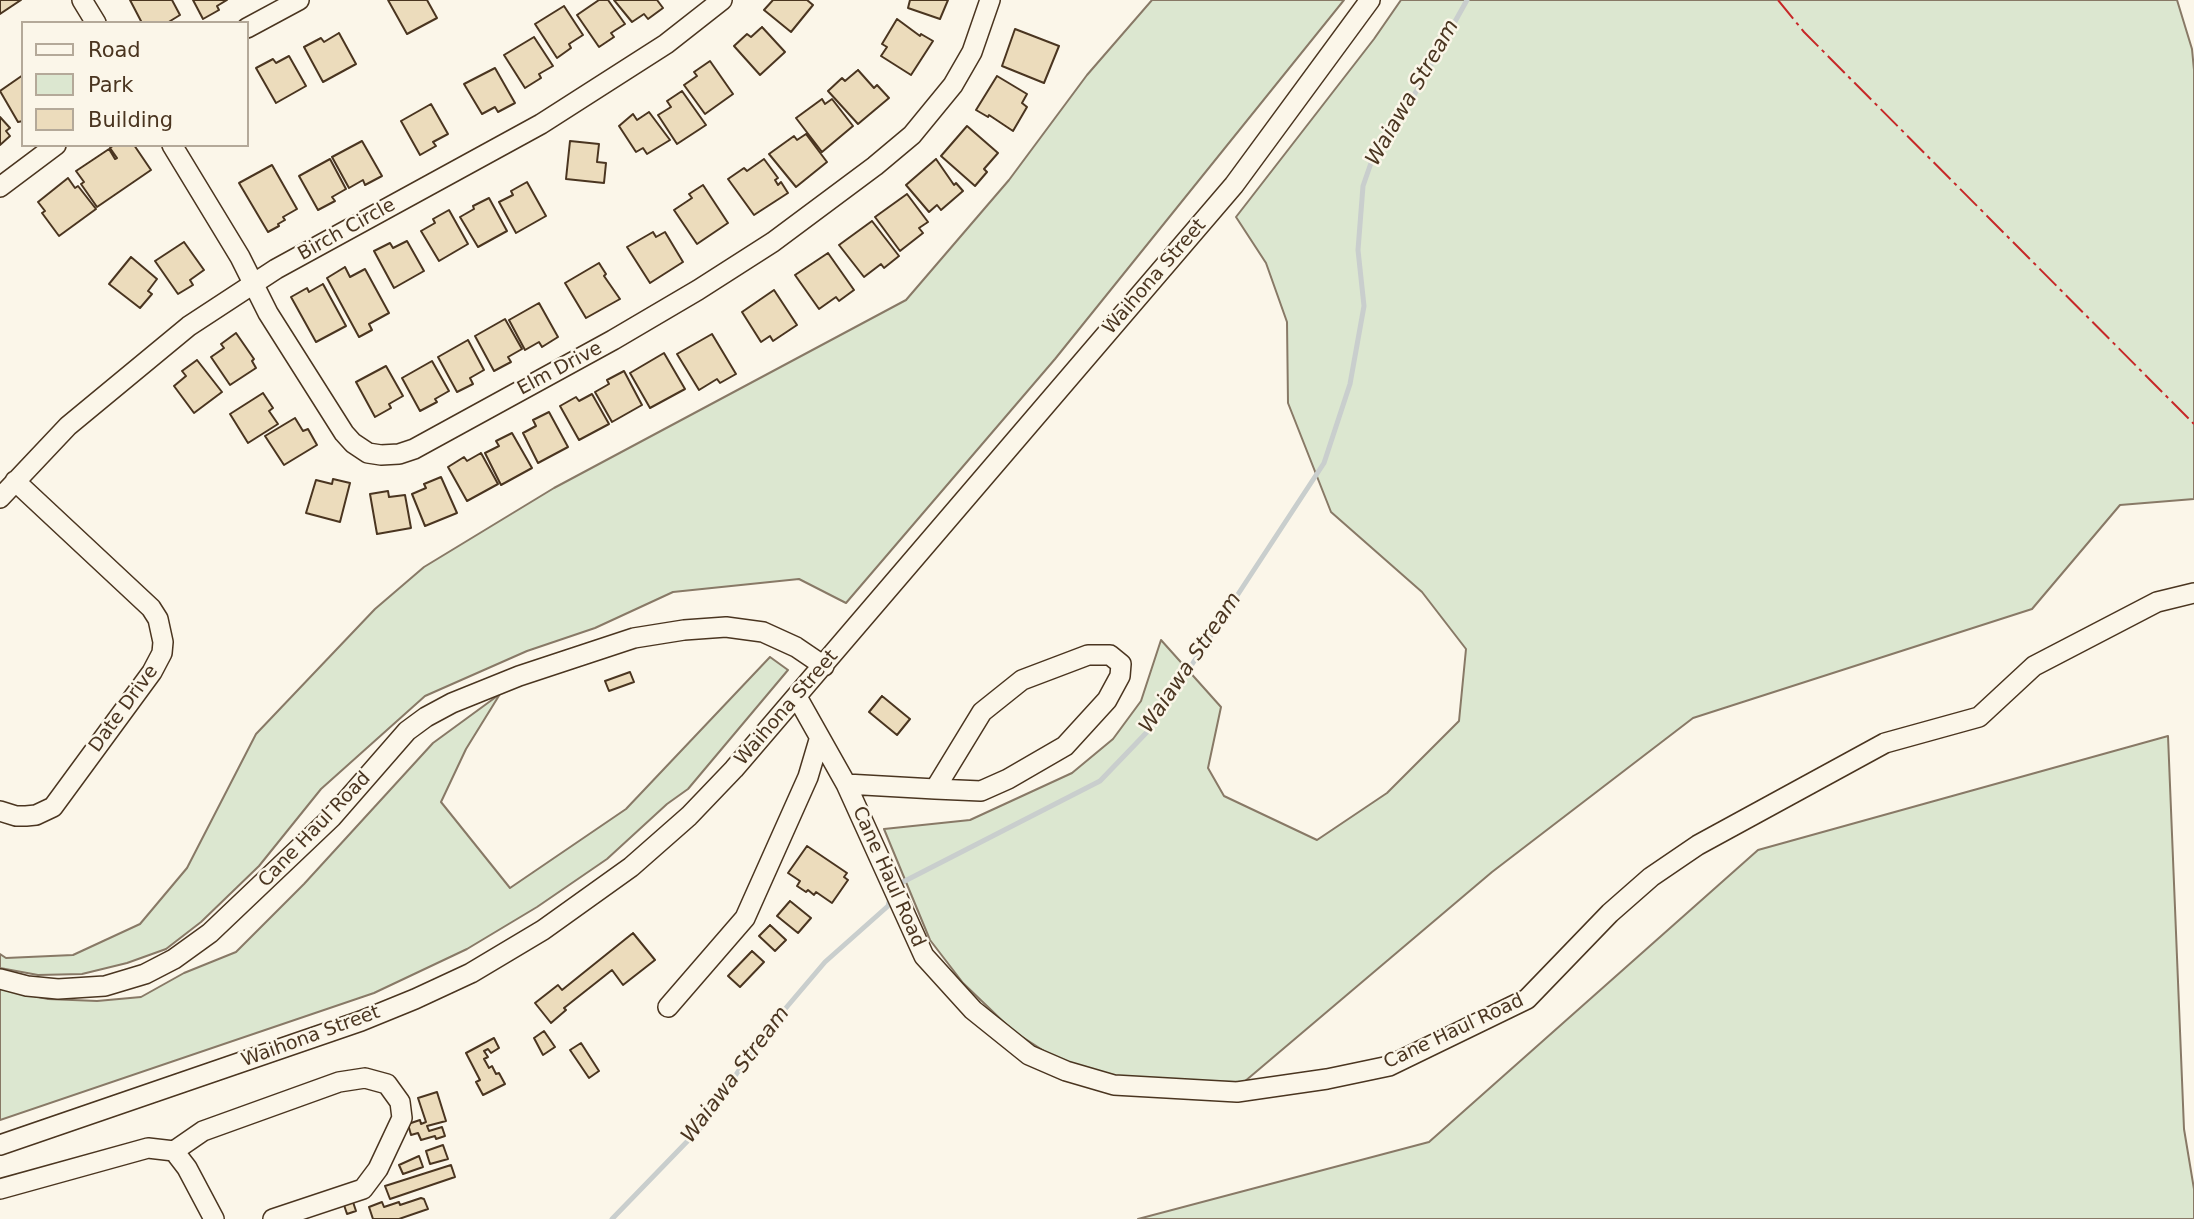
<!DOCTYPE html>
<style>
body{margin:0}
#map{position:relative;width:2194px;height:1219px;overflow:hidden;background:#fbf6e9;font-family:"DejaVu Sans",sans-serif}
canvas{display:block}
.legend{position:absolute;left:21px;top:21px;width:228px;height:126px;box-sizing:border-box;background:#fbf6e9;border:2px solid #b4a999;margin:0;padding:9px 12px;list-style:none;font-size:21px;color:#4a3520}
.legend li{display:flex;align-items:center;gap:14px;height:35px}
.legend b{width:35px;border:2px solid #b4a999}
</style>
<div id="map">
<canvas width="2194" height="1219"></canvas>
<ul class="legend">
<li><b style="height:9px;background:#fbf6e9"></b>Road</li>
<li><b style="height:19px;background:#dce7d0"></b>Park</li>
<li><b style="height:19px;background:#ecdcbc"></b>Building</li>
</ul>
</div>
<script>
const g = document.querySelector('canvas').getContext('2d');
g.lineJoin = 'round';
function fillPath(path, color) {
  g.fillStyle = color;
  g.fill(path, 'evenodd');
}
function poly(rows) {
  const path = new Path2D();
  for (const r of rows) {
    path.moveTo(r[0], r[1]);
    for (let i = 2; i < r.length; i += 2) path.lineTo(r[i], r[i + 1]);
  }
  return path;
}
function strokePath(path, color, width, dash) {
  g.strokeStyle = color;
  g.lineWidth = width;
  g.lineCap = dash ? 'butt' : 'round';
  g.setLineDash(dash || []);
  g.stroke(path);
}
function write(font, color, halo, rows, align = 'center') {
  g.font = font + ' "DejaVu Sans",sans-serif';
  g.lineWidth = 5;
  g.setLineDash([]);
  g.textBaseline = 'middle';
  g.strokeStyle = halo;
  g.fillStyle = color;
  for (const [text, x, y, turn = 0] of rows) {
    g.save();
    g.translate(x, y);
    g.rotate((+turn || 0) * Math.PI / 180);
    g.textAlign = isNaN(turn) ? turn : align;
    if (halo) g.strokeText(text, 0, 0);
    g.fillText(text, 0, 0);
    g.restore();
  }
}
const green = poly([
 [1152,0,1344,0,1055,359,846,603,799,579,673,592,595,628,527,651,425,696,321,789,259,866,201,922,166,949,127,963,82,974,38,975,0,968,0,954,6,958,73,955,140,924,187,868,256,734,375,609,424,567,554,488,906,300,1009,180,1087,75,1152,0],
 [1401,0,2177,0,2192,49,2194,70,2194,499,2120,505,2032,609,1693,718,1492,872,1244,1082,1159,1081,1112,1077,1058,1060,1013,1031,963,983,930,940,884,829,970,820,1072,773,1113,739,1141,701,1161,640,1221,707,1208,768,1224,796,1317,840,1387,793,1459,721,1466,649,1422,592,1331,512,1288,403,1287,322,1266,263,1236,217,1374,39,1401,0],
 [770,657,788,670,688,789,667,804,607,859,537,907,467,949,374,993,0,1120,0,989,48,999,97,1001,141,997,184,973,236,952,304,884,433,743,500,694,466,749,441,802,510,888,626,809,770,657],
 [2168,736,2184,1129,2194,1189,2194,1219,1138,1219,1429,1142,1758,850,2168,736]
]);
const stream = poly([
 [897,885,1100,781,1149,730,1324,463,1350,384,1364,306,1358,250,1363,186,1371,163,1408,106,1467,0],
 [612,1219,705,1123,757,1042,825,962,888,906,890,898]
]);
const building = poly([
 [0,0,21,0,0,14,0,0],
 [130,0,172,0,180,15,167,23,142,23,130,0],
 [193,0,227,0,217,6,219,10,203,19,193,0],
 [388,0,427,0,437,18,407,34,388,0],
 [599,0,608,0,625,24,611,33,614,37,599,47,577,15,599,0],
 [614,0,657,0,663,8,648,19,644,14,632,22,614,0],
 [773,0,807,0,813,5,791,32,764,10,773,0],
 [910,0,948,0,940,19,908,8,910,0],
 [564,6,583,35,569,44,571,48,557,58,535,24,564,6],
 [897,19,920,36,921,34,933,41,911,75,881,56,887,47,882,44,897,19],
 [762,27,785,52,760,75,734,46,747,34,751,37,762,27],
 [1015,29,1059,46,1044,83,1002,66,1015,29],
 [339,33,356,64,323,82,304,47,321,38,324,42,339,33],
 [534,37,553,66,539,74,541,78,525,88,504,55,534,37],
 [289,56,306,86,276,103,256,68,273,59,276,63,289,56],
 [710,61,733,94,705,114,684,85,697,76,694,72,710,61],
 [495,68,515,103,498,112,495,107,482,114,464,84,495,68],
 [858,70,874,88,877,85,889,98,858,124,828,91,842,78,845,81,858,70],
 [23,75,23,121,18,122,0,91,23,75],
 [997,76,1027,94,1022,103,1027,107,1013,131,989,115,988,117,976,110,997,76],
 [682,91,706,125,677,144,658,115,671,107,667,101,682,91],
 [822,99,825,104,832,99,853,126,822,152,796,118,822,99],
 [431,104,448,134,433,142,436,146,420,155,401,121,431,104],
 [649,112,670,140,647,154,643,148,636,152,619,126,633,114,637,120,649,112],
 [0,117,10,128,6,131,10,136,0,145,0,117],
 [967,126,998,153,984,169,987,172,975,186,941,156,967,126],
 [806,134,827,162,796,187,769,154,794,136,797,140,806,134],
 [362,141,382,176,365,185,363,180,349,188,332,157,362,141],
 [570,141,599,144,597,162,606,163,604,183,566,179,570,141],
 [114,145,134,145,151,170,97,207,81,184,84,182,76,171,109,149,115,159,117,158,110,148,114,145],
 [330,159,346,189,332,197,335,201,318,210,299,176,330,159],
 [764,159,778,178,775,180,778,185,781,182,788,193,754,215,728,179,744,168,747,171,764,159],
 [936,159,954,185,956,183,963,191,941,210,937,205,929,212,906,185,936,159],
 [272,165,297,209,283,217,285,220,278,224,279,226,268,232,239,183,272,165],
 [68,178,75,188,78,186,96,209,59,236,42,213,45,211,38,202,68,178],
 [527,182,546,216,516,233,499,202,513,195,511,191,527,182],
 [703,185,728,223,697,244,674,210,692,198,689,194,703,185],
 [907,194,928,222,919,228,923,233,900,251,875,217,907,194],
 [489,198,507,231,478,247,460,217,474,209,473,206,489,198],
 [449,210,468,244,439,261,421,231,435,223,433,219,449,210],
 [872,221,899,256,884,268,881,264,864,277,839,245,872,221],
 [653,232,656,237,665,232,683,262,650,283,627,247,653,232],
 [407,241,424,271,394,288,374,251,390,243,393,248,407,241],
 [184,242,204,270,190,280,193,285,178,294,155,261,184,242],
 [828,253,854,290,839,301,836,297,819,309,795,275,828,253],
 [131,257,157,279,148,291,152,294,140,308,109,284,131,257],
 [599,263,606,274,604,276,620,299,586,318,565,283,599,263],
 [345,267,350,277,365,269,389,313,369,324,372,330,359,337,327,278,345,267],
 [323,284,346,326,316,342,291,297,307,288,309,292,323,284],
 [774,290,797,325,773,341,770,336,761,342,742,312,774,290],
 [539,303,558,337,542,347,539,342,525,350,509,320,539,303],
 [505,319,522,349,508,357,511,362,494,371,475,336,505,319],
 [236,333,254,359,252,361,256,368,230,385,211,357,224,348,221,344,236,333],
 [712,334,736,374,720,383,717,379,699,390,677,354,712,334],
 [468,340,484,370,470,378,473,384,457,392,438,357,468,340],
 [664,353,685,389,650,408,630,373,664,353],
 [197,360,222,392,194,413,174,386,186,376,182,371,197,360],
 [432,361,449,391,435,399,437,402,420,411,402,378,432,361],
 [386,366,403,396,389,404,391,408,375,417,356,382,386,366],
 [624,371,642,405,612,422,595,392,609,384,607,380,624,371],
 [263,393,273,408,269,411,278,424,248,443,230,414,263,393],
 [592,394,609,424,579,440,560,406,576,397,579,401,592,394],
 [549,412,568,447,538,463,523,433,536,426,533,420,549,412],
 [295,418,303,431,308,429,317,445,284,465,265,436,295,418],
 [512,433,532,468,501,485,485,453,499,446,496,441,512,433],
 [481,453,498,484,467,501,448,467,464,457,467,461,481,453],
 [441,477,457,513,425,526,412,494,426,488,424,484,441,477],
 [333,479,350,483,340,522,306,513,316,480,332,484,333,479],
 [388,491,389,497,405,495,411,528,377,534,370,494,388,491],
 [630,672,634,682,609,691,605,681,630,672],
 [882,696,910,719,897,735,869,712,882,696],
 [807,846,847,873,844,877,848,880,832,903,816,892,814,895,808,890,806,892,797,886,800,881,788,873,807,846],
 [790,901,811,918,798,933,777,916,790,901],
 [770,925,786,940,775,951,759,936,770,925],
 [633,933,655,960,623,985,612,970,564,1008,566,1010,551,1023,535,1003,558,985,562,990,633,933],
 [752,951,764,962,740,987,728,976,752,951],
 [544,1031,555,1047,543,1055,534,1038,544,1031],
 [494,1038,499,1048,491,1053,488,1049,484,1051,488,1057,484,1059,489,1068,492,1066,496,1074,499,1073,505,1084,483,1095,476,1082,480,1080,466,1053,494,1038],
 [581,1043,599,1071,589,1078,570,1050,581,1043],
 [437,1092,446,1121,427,1126,429,1131,442,1127,445,1136,436,1139,435,1136,421,1140,418,1133,411,1135,408,1124,420,1120,421,1124,426,1122,418,1098,437,1092],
 [443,1145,448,1159,430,1164,426,1151,443,1145],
 [419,1156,423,1167,403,1174,399,1165,419,1156],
 [451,1165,455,1177,390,1199,385,1186,451,1165],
 [421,1198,424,1199,428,1209,399,1219,373,1219,369,1207,382,1202,384,1207,399,1202,400,1205,421,1198],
 [353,1202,356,1211,347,1214,344,1205,353,1202]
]);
const minor = poly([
 [82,0,96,23],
 [247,28,299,0],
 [172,145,240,257,268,313,344,433,353,443,368,453,381,455,399,454,414,449,613,340,698,290,773,242,875,166,912,135,953,85,972,52,990,0],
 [0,187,56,145],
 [0,498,68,426,189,326,276,269,541,124,666,44,722,0],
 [797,697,846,784,924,956,973,1010,1029,1055,1066,1071,1114,1085,1237,1092,1327,1079,1389,1066,1527,999,1610,913,1651,877,1698,845,1885,743,1979,717,2034,666,2157,602,2194,593],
 [846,784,935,789,981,791,1008,779,1065,746,1107,700,1120,676,1121,664,1110,655,1088,655,1022,680,982,712,935,789],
 [0,811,16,816,26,816,36,815,53,807,152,672,162,653,163,642,158,619,151,608,15,481],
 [0,979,27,986,58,989,105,986,145,974,174,959,210,933,332,817,407,731,426,717,452,703,519,676,634,638,684,630,726,627,763,632,796,647,824,666],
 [668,1007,745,918,808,777,819,740],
 [0,1145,361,1021,415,999,471,973,543,930,631,867,689,816,734,769,1234,185,1370,0],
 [174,1151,203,1131,339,1082,365,1078,387,1084,400,1102,402,1118,378,1169,363,1189,273,1219],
 [0,1189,148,1148,174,1151,187,1168,214,1219]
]);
const power = poly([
 [1778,0,1804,32,2194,424]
]);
const streetNames = [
 ["Birch Circle",347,230,-29],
 ["Waihona Street",1155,277,-49],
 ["Elm Drive",560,369,-28],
 ["Waihona Street",787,708,-49],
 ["Date Drive",124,709,-54],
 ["Cane Haul Road",315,830,-46],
 ["Cane Haul Road",888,877,66],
 ["Cane Haul Road",1454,1032,-25],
 ["Waihona Street",311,1037,-20]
];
const waterNames = [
 ["Waiawa Stream",1413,93,-60],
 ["Waiawa Stream",1191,663,-56],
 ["Waiawa Stream",736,1075,-53]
];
fillPath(green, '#dce7d0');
strokePath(green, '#887966', 2);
strokePath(stream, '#c9cecd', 5);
fillPath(building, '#ecdcbc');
strokePath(building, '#4a3520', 2);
strokePath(minor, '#4a3520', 22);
strokePath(minor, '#fbf6e9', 19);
strokePath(power, '#c62828', 2, [24, 5, 3.5, 5]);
write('19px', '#4a3520', '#fbf6e9', streetNames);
write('italic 21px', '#4a3520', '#fbf6e9', waterNames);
</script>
